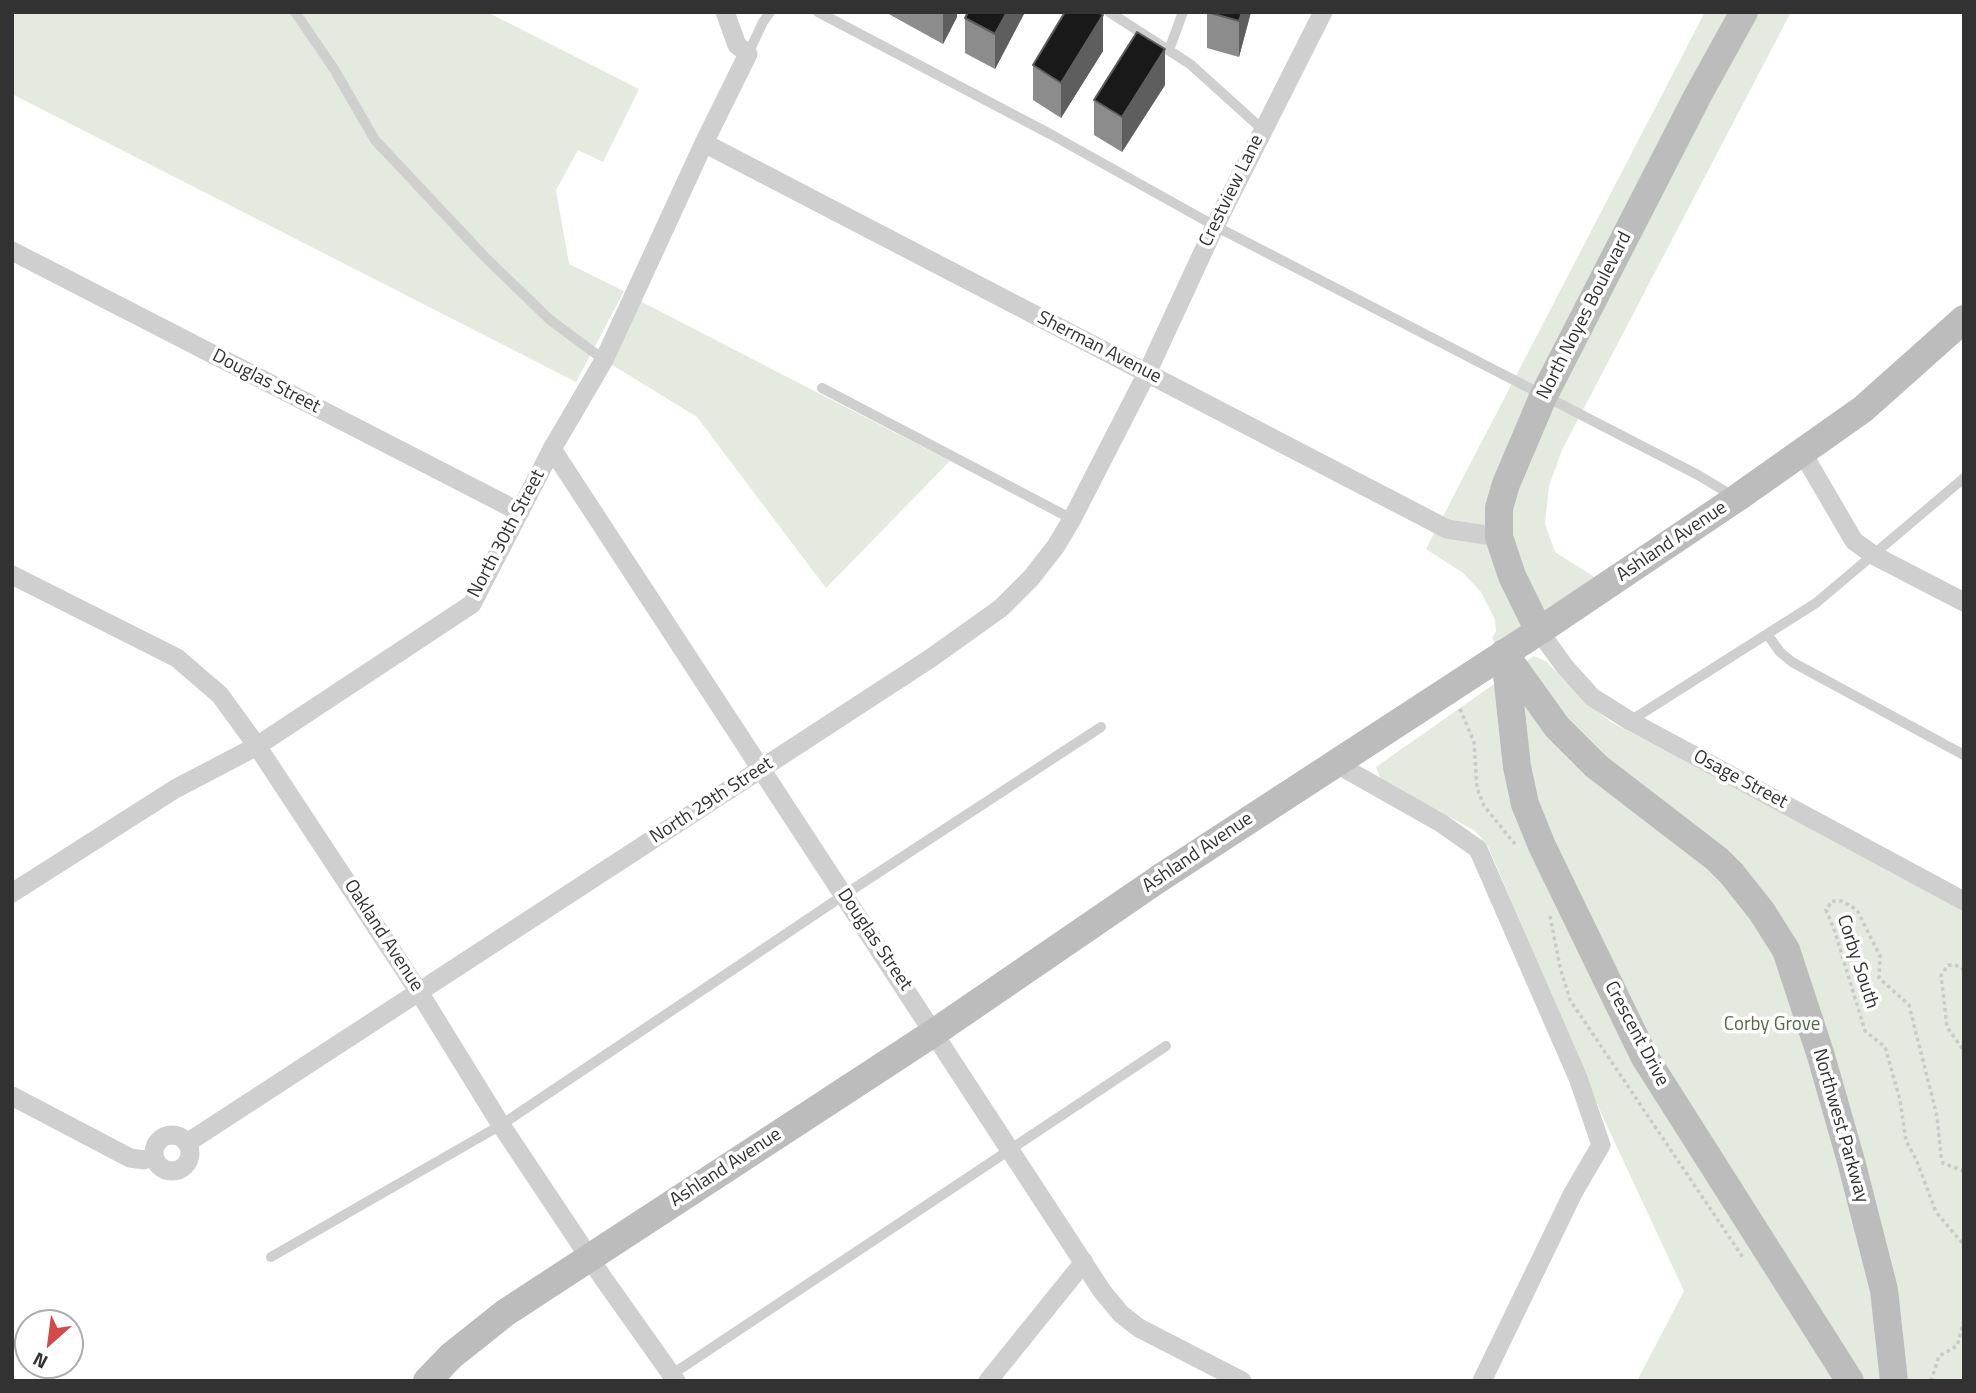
<!DOCTYPE html>
<style>
body{margin:0}
#map{position:relative;width:1976px;height:1393px;overflow:hidden;background:#fff;font-family:"Titillium Web",sans-serif}
canvas{display:block}
.frame{position:absolute;inset:0;border:14px solid #323232;pointer-events:none}
.north{position:absolute;left:14px;top:1309px;width:70px;height:70px;box-sizing:border-box;background:#fff;border:2px solid #adadad;border-radius:50%;rotate:208deg;font-size:19px;font-weight:700;line-height:28px;text-align:center;color:#323232}
.north::after{content:'';display:block;margin:auto;width:24px;height:32px;background:#d54948;clip-path:polygon(50% 0,100% 100%,50% 72%,0 100%)}
</style>
<div id="map">
<canvas width="1976" height="1393"></canvas>
<div class="frame"></div>
<div class="north">N</div>
</div>
<script>
const g = document.querySelector('canvas').getContext('2d');
g.lineJoin = 'round';
function fillPath(path, color) {
  g.fillStyle = color;
  g.fill(path, 'evenodd');
}
function poly(rows) {
  const path = new Path2D();
  for (const r of rows) {
    if (r.length === 3) {
      path.moveTo(r[0] + r[2], r[1]);
      path.arc(r[0], r[1], r[2], 0, 2 * Math.PI);
      continue;
    }
    path.moveTo(r[0], r[1]);
    for (let i = 2; i < r.length; i += 2) path.lineTo(r[i], r[i + 1]);
  }
  return path;
}
function strokePath(path, color, width, dash) {
  g.strokeStyle = color;
  g.lineWidth = width;
  g.lineCap = dash ? 'butt' : 'round';
  g.setLineDash(dash || []);
  g.stroke(path);
}
function write(font, color, halo, rows, align = 'center') {
  g.font = font + ' "Titillium Web",sans-serif';
  g.lineWidth = 7;
  g.setLineDash([]);
  g.textBaseline = 'middle';
  g.strokeStyle = halo;
  g.fillStyle = color;
  for (const [text, x, y, turn = 0] of rows) {
    g.save();
    g.translate(x, y);
    g.rotate((+turn || 0) * Math.PI / 180);
    g.textAlign = isNaN(turn) ? turn : align;
    if (halo) g.strokeText(text, 0, 0);
    g.fillText(text, 0, 0);
    g.restore();
  }
}
const green = poly([
 [12,12,487,12,639,89,603,162,578,150,556,190,569,264,624,291,576,382,12,94],
 [1705,12,1791,12,1562,450,1549,486,1545,524,1555,552,1599,580,1496,645,1492,638,1496,631,1495,620,1481,592,1463,573,1426,549],
 [640,301,950,461,826,588,697,417,609,363],
 [1534,656,1547,662,1582,700,1611,722,1964,910,1964,1381,1637,1381,1684,1291,1602,1115,1488,846,1475,831,1381,779,1376,767]
]);
const path = poly([
 [1460,709,1474,742,1477,788,1484,806,1515,844],
 [1550,916,1560,967,1570,1000,1744,1259],
 [1964,970,1959,966,1948,965,1941,975,1947,1027,1964,1051],
 [1964,1171,1943,1163,1941,1156,1937,1116,1909,1005,1879,978,1880,956,1857,910,1842,901,1832,901,1826,910,1835,932,1865,1031,1885,1047,1900,1100,1906,1141,1916,1159,1936,1212,1964,1245],
 [1931,1381,1939,1356,1957,1346,1964,1320]
]);
const lane = poly([
 [295,12,334,69,375,140,484,256,549,319,604,360],
 [818,12,1052,135,1215,226,1698,475,1733,496],
 [1109,12,1190,64,1262,129],
 [1169,50,1183,12],
 [748,54,763,22,770,12],
 [822,388,1072,519],
 [1767,634,1780,652,1792,662,1964,755],
 [1630,721,1816,603,1964,478],
 [271,1257,501,1125,844,895,1101,727],
 [671,1375,1166,1046]
]);
const street = poly([
 [704,143,1447,529,1499,537],
 [12,251,520,512],
 [552,449,1102,1291,1121,1314,1139,1328,1242,1381],
 [1802,452,1854,541,1875,556,1964,602],
 [12,575,177,658,220,695,257,746,419,992,501,1125,603,1278,676,1381],
 [1539,631,1565,667,1592,697,1630,721,1964,901],
 [1335,763,1441,823,1478,849,1578,1078,1601,1145,1573,1193,1482,1381],
 [12,893,175,789,257,746,472,604,552,449,604,360,704,143,748,54,737,45,725,12],
 [12,1096,130,1158,144,1160,154,1156],
 [172,1153,18],
 [187,1143,931,658,1001,608,1031,578,1056,546,1072,519,1147,373,1215,226,1323,12],
 [988,1381,1084,1262]
]);
const secondary = poly([
 [1539,631,1512,576,1499,537,1499,508,1506,484,1543,397,1698,95,1744,12],
 [1504,653,1557,727,1596,766,1717,859,1732,874,1762,912,1786,950,1821,1056,1851,1161,1884,1290,1894,1381],
 [1505,656,1517,767,1525,804,1542,846,1644,1056,1850,1381],
 [427,1381,451,1356,505,1313,935,1032,1160,878,1539,631,1737,498,1863,409,1964,319]
]);
const wall = poly([
 [885,12,957,12,957,17,943,44],
 [968,12,1025,12,995,69,965,53,965,18],
 [1207,12,1251,12,1239,57,1207,48],
 [1103,51,1061,118,1033,100,1033,65],
 [1165,85,1122,152,1094,135,1094,100]
]);
const shadedWall = poly([
 [943,12,957,12,957,17,943,44],
 [1007,12,1025,12,995,69,995,34],
 [1242,12,1251,12,1239,57,1239,21],
 [1103,15,1103,51,1061,118,1061,83],
 [1165,49,1165,85,1122,152,1122,117]
]);
const building = poly([
 [968,12,1007,12,995,34,965,18,968,12],
 [1065,12,1098,12,1103,15,1061,83,1033,65,1065,12],
 [1207,12,1242,12,1239,21,1207,12],
 [1137,32,1165,49,1122,117,1094,100,1137,32]
]);
const streetNames = [
 ["Crestview Lane",1232,191,-64],
 ["North Noyes Boulevard",1585,316,-63],
 ["Sherman Avenue",1099,348,27],
 ["Douglas Street",266,382,27],
 ["North 30th Street",507,534,-62],
 ["Ashland Avenue",1672,542,-34],
 ["Osage Street",1740,780,28],
 ["North 29th Street",712,801,-33],
 ["Ashland Avenue",1198,853,-34],
 ["Oakland Avenue",383,936,57],
 ["Douglas Street",874,940,56],
 ["Corby South",1857,962,72],
 ["Crescent Drive",1636,1034,62],
 ["Northwest Parkway",1840,1126,74],
 ["Ashland Avenue",726,1168,-33]
];
const parkNames = [
 ["Corby Grove",1772,1025]
];
fillPath(green, '#e4eadf');
strokePath(path, '#c9c9c9', 3.5, [3.5, 3.5]);
strokePath(lane, '#cfcfcf', 10);
strokePath(street, '#cfcfcf', 19);
strokePath(secondary, '#bcbcbc', 28);
fillPath(wall, '#8c8c8c');
fillPath(shadedWall, '#5e5e5e');
fillPath(building, '#191919');
strokePath(building, '#5e5e5e', 2);
write('19px', '#323232', '#fff', streetNames);
write('19px', '#526a43', '#fff', parkNames);
</script>
